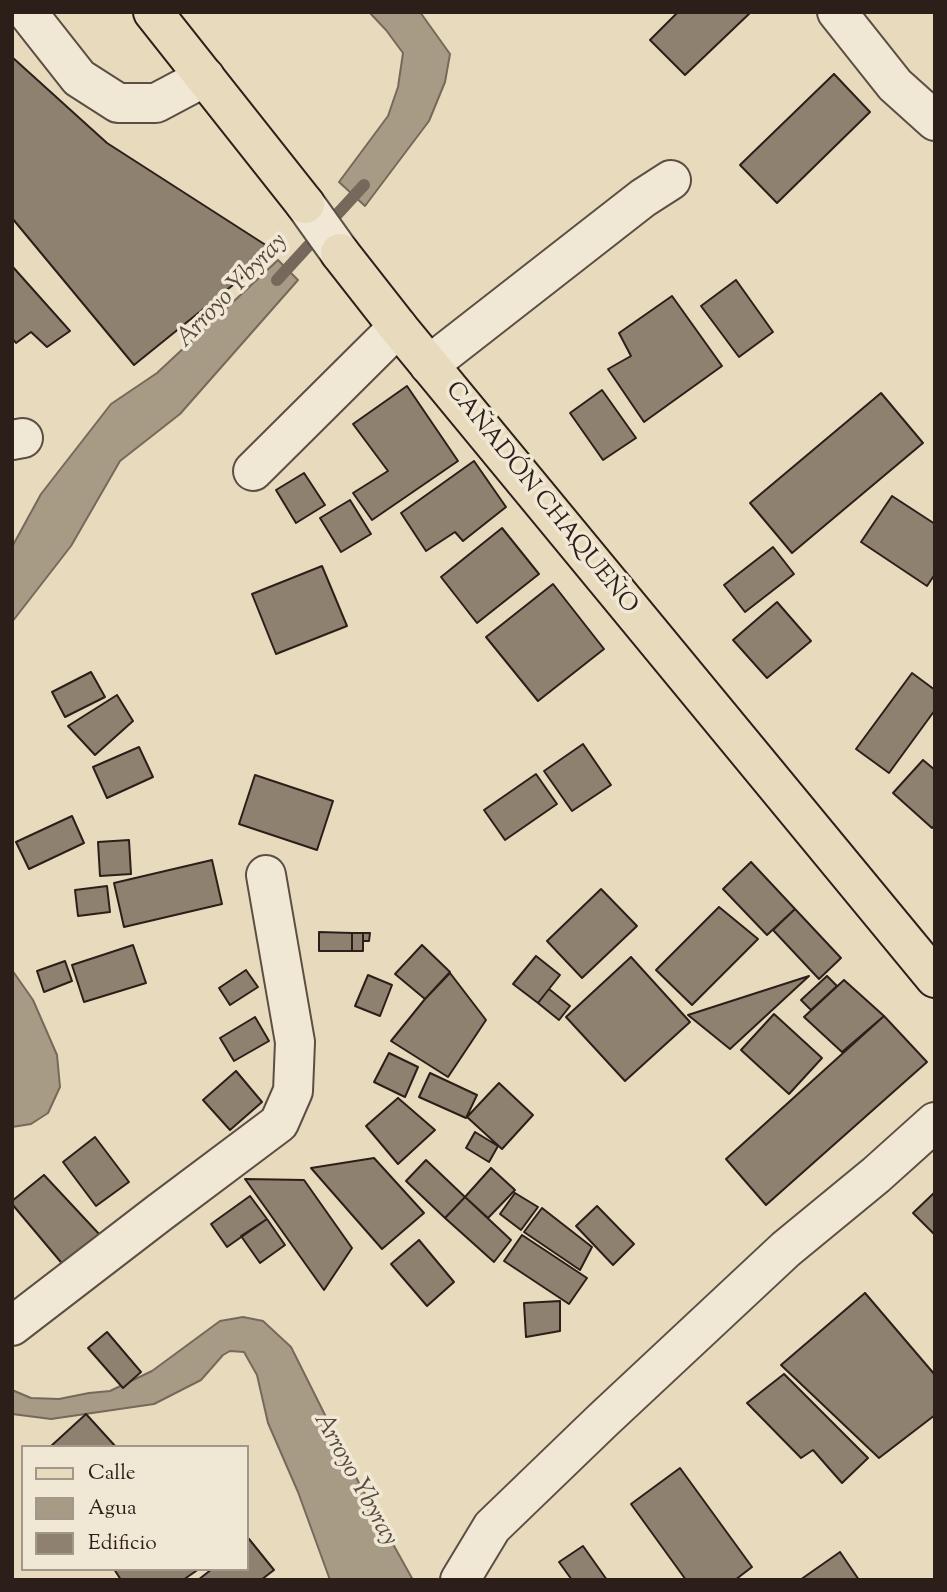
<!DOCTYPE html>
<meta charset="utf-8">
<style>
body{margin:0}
#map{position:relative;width:947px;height:1592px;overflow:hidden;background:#e8dbbd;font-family:"Sorts Mill Goudy",serif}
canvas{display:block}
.frame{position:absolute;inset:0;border:14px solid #2c1f1a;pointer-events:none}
.legend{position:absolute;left:21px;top:1445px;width:228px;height:126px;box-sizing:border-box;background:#f0e8d4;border:2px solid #a2988a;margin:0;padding:9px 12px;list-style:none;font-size:21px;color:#2c1f1a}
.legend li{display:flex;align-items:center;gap:14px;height:35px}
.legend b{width:35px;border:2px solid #a2988a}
</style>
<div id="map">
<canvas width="947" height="1592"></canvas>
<div class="frame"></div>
<ul class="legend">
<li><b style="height:9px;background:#e8dbbd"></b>Calle</li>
<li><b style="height:19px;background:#a89b86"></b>Agua</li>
<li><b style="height:19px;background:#8e816f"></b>Edificio</li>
</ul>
</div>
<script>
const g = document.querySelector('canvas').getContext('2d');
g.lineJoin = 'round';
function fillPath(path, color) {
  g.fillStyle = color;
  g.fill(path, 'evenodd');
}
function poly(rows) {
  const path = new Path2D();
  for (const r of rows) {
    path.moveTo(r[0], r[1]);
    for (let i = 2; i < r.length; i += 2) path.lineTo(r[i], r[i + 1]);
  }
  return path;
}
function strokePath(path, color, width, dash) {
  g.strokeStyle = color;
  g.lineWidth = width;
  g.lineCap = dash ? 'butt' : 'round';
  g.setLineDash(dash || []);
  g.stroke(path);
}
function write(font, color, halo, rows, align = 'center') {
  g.font = font + ' "Sorts Mill Goudy",serif';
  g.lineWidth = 7;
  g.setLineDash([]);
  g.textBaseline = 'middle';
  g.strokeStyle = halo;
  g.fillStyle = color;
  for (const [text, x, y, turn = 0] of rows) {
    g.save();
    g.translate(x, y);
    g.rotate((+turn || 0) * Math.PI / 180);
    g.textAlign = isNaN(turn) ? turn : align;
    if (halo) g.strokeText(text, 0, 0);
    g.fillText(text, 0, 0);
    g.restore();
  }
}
const water = poly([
 [369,12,420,12,450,54,445,82,429,121,365,206,339,182,388,116,398,87,403,53,386,30,369,12],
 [278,260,298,280,180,414,120,461,71,546,12,622,12,547,41,494,111,404,157,373,278,260],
 [12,970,33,1000,57,1055,60,1087,48,1113,31,1124,12,1127,12,970],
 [243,1317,263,1321,291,1347,359,1483,413,1580,330,1580,298,1492,268,1423,257,1375,244,1352,230,1351,223,1355,201,1380,154,1404,51,1419,12,1414,12,1390,31,1398,59,1399,89,1393,110,1391,152,1371,220,1321,243,1317]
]);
const stream = poly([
 [277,280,364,185]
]);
const building = poly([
 [678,12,751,12,685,75,650,40,678,12],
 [12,57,107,143,275,251,134,365,12,218,12,57],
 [834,74,870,112,777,203,740,165,834,74],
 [12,266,70,331,47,347,31,332,16,343,12,338,12,266],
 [736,280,773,332,739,357,701,306,736,280],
 [672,296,722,366,644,422,608,369,631,356,619,333,672,296],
 [407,386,458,461,372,520,353,493,388,471,353,424,407,386],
 [602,390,636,438,603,460,570,413,602,390],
 [881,393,923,443,792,553,750,503,881,393],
 [474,461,506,507,463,541,455,532,426,551,401,513,474,461],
 [304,473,325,505,296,523,276,490,304,473],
 [892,496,935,524,935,574,927,586,861,542,892,496],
 [350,500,371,534,341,552,320,518,350,500],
 [502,528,539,574,477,623,441,577,502,528],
 [773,547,794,574,745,612,724,585,773,547],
 [322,566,347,626,276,654,252,594,322,566],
 [553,584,604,649,538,701,486,637,553,584],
 [777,602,811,641,767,678,733,640,777,602],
 [91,672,105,697,65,717,52,692,91,672],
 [912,673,935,690,935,710,889,773,856,749,912,673],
 [117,695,133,721,95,755,68,726,117,695],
 [583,744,611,785,572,811,544,771,583,744],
 [139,747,153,777,107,798,93,767,139,747],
 [923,760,935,770,935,825,932,828,893,793,923,760],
 [536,774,557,804,505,840,484,810,536,774],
 [255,775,333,801,317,850,239,824,255,775],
 [72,816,84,843,29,869,16,842,72,816],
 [129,840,131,874,100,876,98,842,129,840],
 [212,860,222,904,124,927,114,883,212,860],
 [751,862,795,909,767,935,723,889,751,862],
 [107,886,110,912,78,916,75,890,107,886],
 [601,889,637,926,582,978,547,941,601,889],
 [719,907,758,939,692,1005,656,970,719,907],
 [795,909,841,958,819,979,773,930,795,909],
 [319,932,352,933,352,951,319,951,319,932],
 [352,933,363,933,363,951,352,951,352,933],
 [363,933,370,933,369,941,363,941,363,933],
 [133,945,146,983,84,1002,72,965,133,945],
 [422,945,450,972,425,999,395,974,422,945],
 [536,956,560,975,538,1003,513,984,536,956],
 [631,957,690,1022,625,1081,566,1017,631,957],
 [65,961,72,981,44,992,37,971,65,961],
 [246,970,258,987,230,1005,219,988,246,970],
 [450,973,486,1020,448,1077,391,1041,425,999,450,973],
 [368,975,392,985,380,1016,355,1006,368,975],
 [809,976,730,1049,688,1015,809,976],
 [827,976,837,986,811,1010,801,1000,827,976],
 [844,980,884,1016,842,1052,804,1017,844,980],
 [549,989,570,1006,559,1020,538,1003,549,989],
 [774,1014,822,1058,789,1094,741,1050,774,1014],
 [884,1016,927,1062,766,1205,726,1159,884,1016],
 [255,1017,269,1041,234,1061,220,1038,255,1017],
 [389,1053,418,1067,405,1097,374,1082,389,1053],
 [236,1071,262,1102,230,1130,203,1100,236,1071],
 [430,1073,477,1095,466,1118,419,1097,430,1073],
 [499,1083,533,1115,502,1149,467,1117,499,1083],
 [398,1098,435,1130,398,1164,366,1126,398,1098],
 [475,1132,498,1146,489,1162,466,1148,475,1132],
 [95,1137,129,1182,96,1206,63,1162,95,1137],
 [374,1158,424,1213,382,1249,311,1168,374,1158],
 [426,1160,465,1197,445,1218,406,1181,426,1160],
 [491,1168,515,1190,488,1218,465,1197,491,1168],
 [44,1175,100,1235,65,1267,12,1204,12,1201,44,1175],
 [245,1179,304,1180,352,1248,324,1290,245,1179],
 [935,1192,935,1235,913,1213,935,1192],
 [515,1193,538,1207,521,1230,500,1214,515,1193],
 [250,1196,267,1219,227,1247,211,1224,250,1196],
 [465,1197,511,1240,494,1262,445,1218,465,1197],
 [597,1206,634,1244,613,1265,576,1226,597,1206],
 [542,1208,592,1247,580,1270,524,1232,542,1208],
 [267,1219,285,1245,260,1263,241,1236,267,1219],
 [522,1235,587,1278,569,1304,504,1261,522,1235],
 [419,1240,454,1282,427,1306,391,1264,419,1240],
 [865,1293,935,1375,935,1415,879,1458,781,1365,865,1293],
 [560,1301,560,1331,526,1337,524,1303,560,1301],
 [107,1332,141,1372,123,1388,88,1348,107,1332],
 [784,1374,868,1458,842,1483,813,1450,801,1458,747,1403,784,1374],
 [86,1414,116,1447,50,1447,86,1414],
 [680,1468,752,1567,735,1580,686,1580,631,1504,680,1468],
 [249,1539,274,1570,261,1580,198,1580,212,1569,247,1569,247,1541,249,1539],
 [583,1546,607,1580,572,1580,559,1562,583,1546],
 [840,1552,859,1580,800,1580,840,1552],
 [114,1569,199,1569,183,1580,121,1580,114,1569]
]);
const minor = poly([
 [27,12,79,78,118,103,156,103,205,77],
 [837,12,895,85,935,121],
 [305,204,340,253],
 [429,365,643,198,671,180],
 [12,440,23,438],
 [253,471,398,327],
 [12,1326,159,1213,279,1123,293,1091,295,1042,266,875],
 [460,1580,492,1527,603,1420,786,1249,876,1175,935,1122]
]);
const major = poly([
 [153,12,305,204],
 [340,253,398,327,935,978]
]);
const streetNames = [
 ["CAÑADÓN CHAQUEÑO",540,499,51]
];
const waterNames = [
 ["Arroyo Ybyray",233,292,-46],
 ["Arroyo Ybyray",354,1480,61]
];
fillPath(water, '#a89b86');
strokePath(water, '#76695b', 2);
strokePath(stream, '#76695b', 12);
fillPath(building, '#8e816f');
strokePath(building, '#2c1f1a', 2);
strokePath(minor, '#5b4e43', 42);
strokePath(major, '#2c1f1a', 42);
strokePath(minor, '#f0e8d4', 38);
strokePath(major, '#e8dbbd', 38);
write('24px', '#2c1f1a', '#f0e8d4', streetNames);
write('italic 26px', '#574a40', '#f0e8d4', waterNames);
</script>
